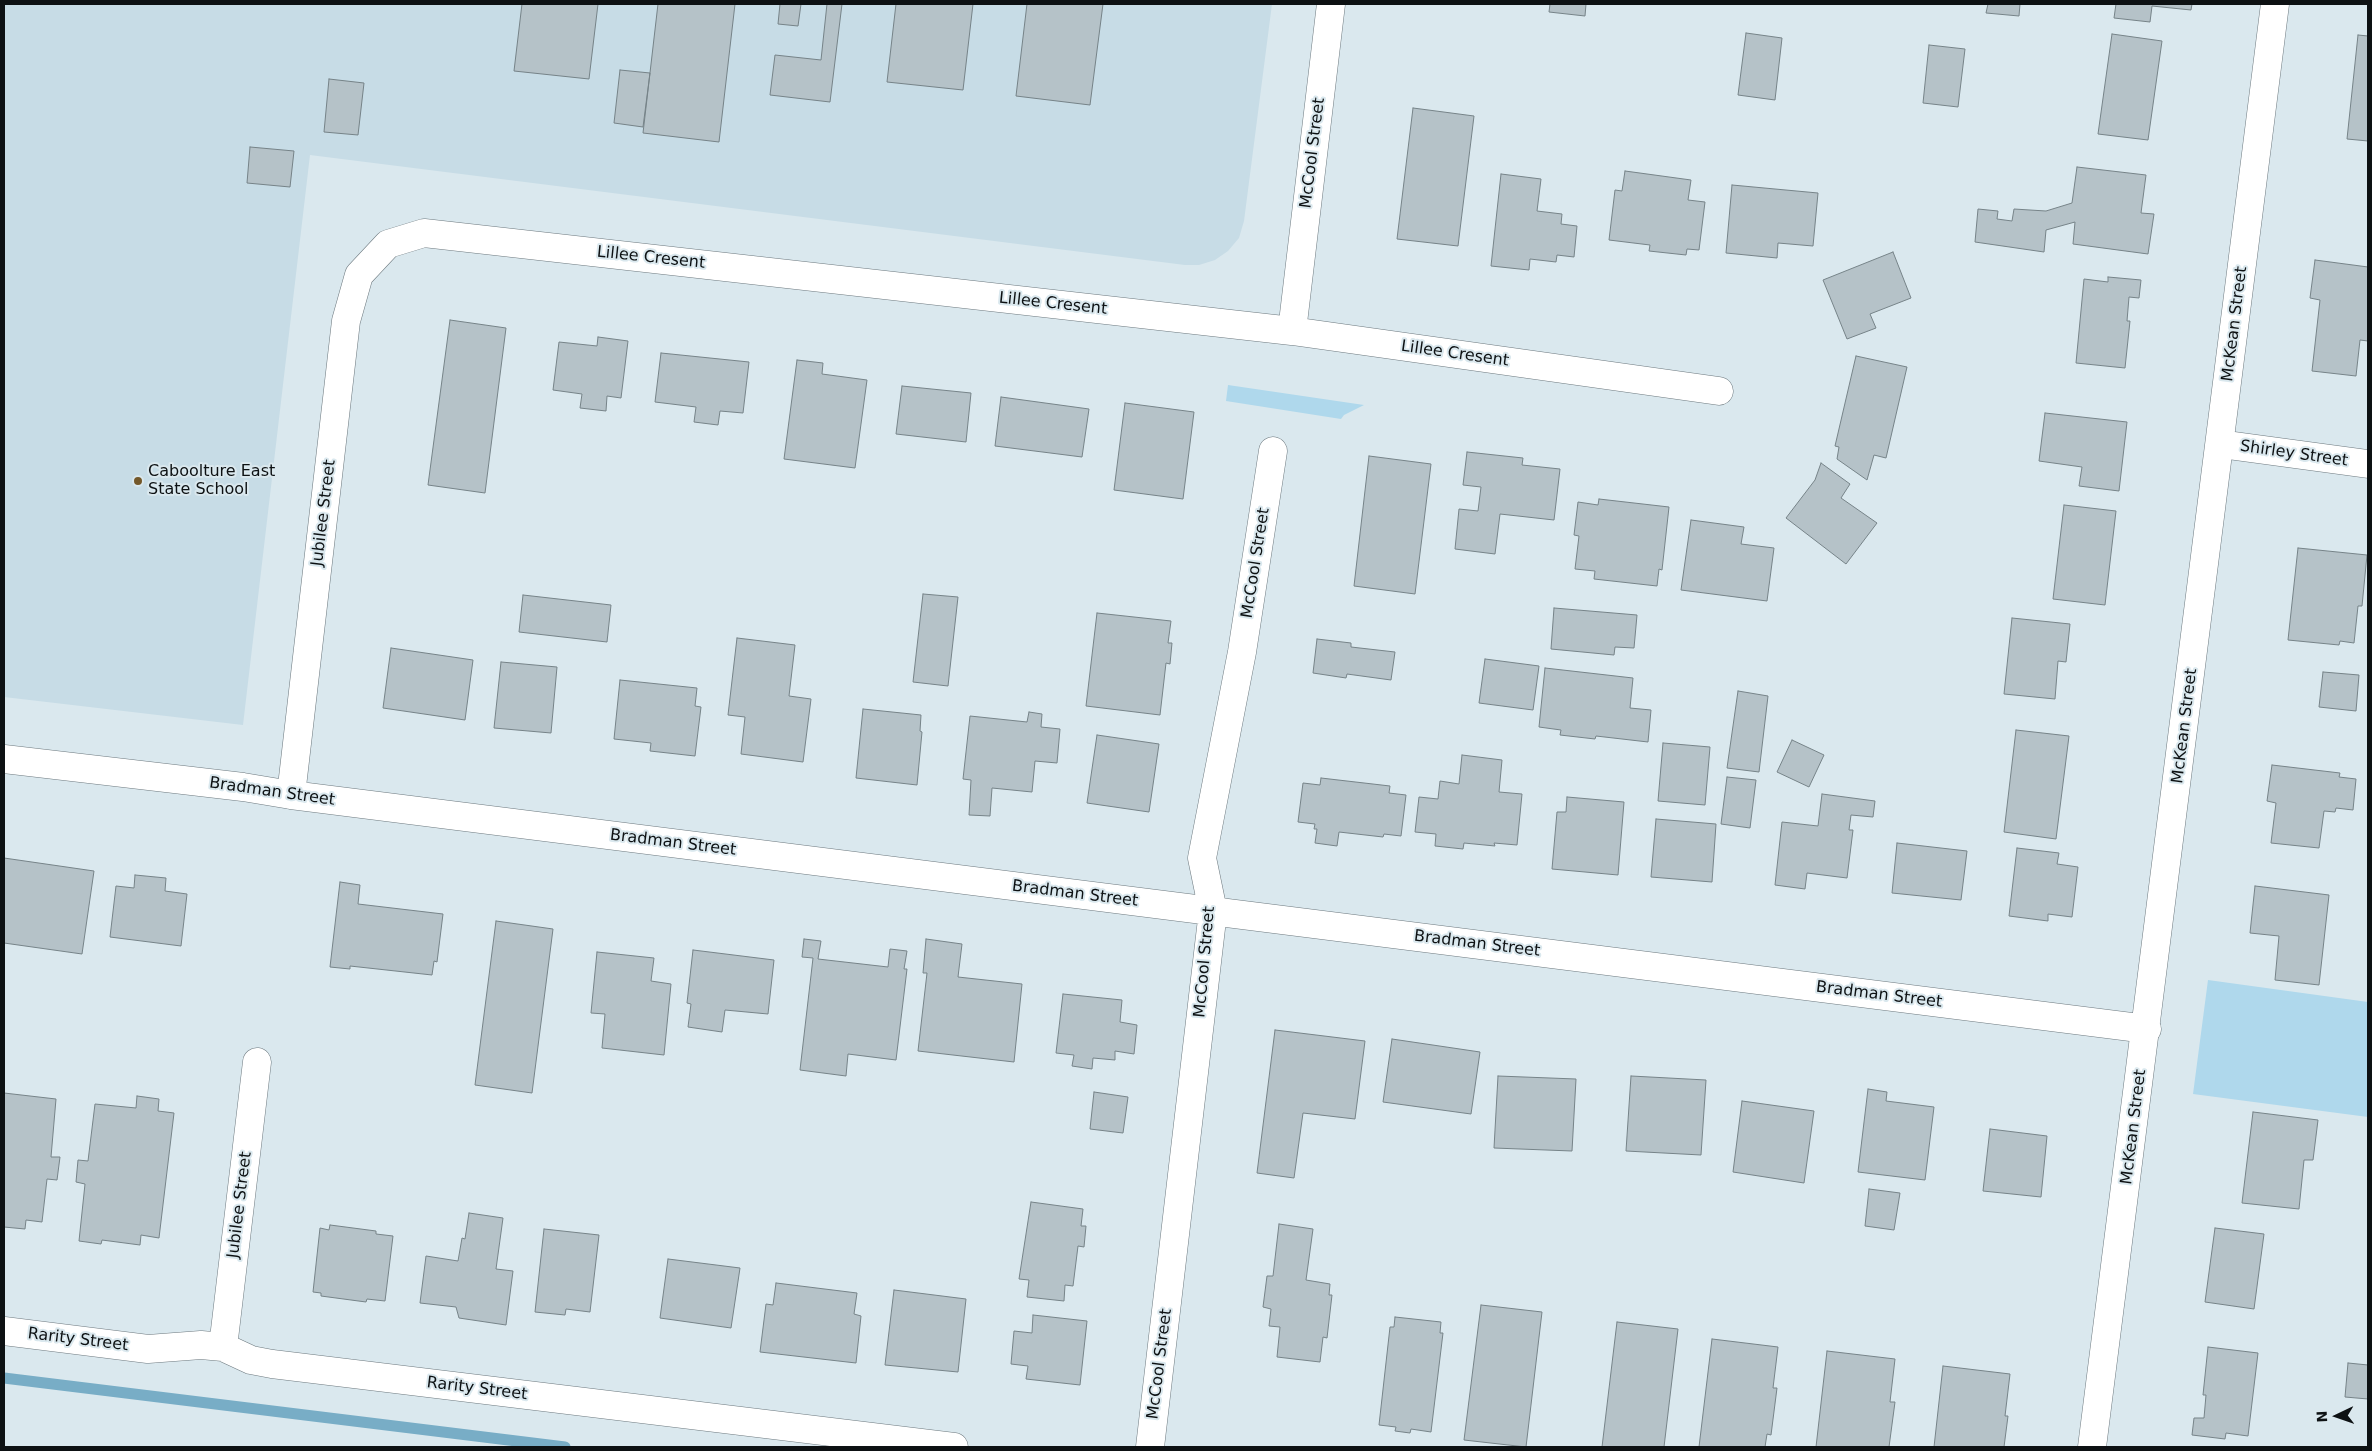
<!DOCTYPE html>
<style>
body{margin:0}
#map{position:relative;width:2372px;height:1451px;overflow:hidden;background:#dae8ee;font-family:"DejaVu Sans",sans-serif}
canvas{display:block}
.frame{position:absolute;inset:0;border:5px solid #0d1113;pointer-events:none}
.north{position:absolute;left:2312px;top:1391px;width:50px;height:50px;-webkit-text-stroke:4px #dae8ee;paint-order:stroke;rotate:267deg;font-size:14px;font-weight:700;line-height:20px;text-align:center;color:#0d1113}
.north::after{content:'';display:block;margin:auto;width:18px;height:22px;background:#0d1113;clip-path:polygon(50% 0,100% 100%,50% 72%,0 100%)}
</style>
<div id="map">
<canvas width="2372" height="1451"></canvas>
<div class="frame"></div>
<div class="north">N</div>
</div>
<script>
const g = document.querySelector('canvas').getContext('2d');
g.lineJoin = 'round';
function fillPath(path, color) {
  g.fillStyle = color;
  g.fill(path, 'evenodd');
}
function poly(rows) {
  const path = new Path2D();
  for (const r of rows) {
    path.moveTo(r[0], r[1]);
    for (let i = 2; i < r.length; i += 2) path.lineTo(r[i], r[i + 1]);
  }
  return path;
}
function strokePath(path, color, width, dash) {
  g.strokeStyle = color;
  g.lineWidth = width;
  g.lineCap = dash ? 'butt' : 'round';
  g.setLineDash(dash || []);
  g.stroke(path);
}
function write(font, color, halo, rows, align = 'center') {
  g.font = font + ' "DejaVu Sans",sans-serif';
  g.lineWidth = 4;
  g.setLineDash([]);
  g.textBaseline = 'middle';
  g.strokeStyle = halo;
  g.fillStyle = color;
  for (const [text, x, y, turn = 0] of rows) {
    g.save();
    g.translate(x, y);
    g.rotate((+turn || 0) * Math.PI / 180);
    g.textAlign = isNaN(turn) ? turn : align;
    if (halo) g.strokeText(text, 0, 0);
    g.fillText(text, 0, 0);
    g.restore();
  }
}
const built = poly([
 [4,4,1272,4,1244,221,1239,238,1228,251,1215,260,1199,265,1185,265,310,155,243,725,4,697]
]);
const green = poly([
 [1228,385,1364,405,1344,415,1341,419,1226,401],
 [2208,980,2368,1002,2368,1117,2193,1094]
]);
const stream = poly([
 [4,1378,565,1447]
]);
const building = poly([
 [522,4,598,4,589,79,514,71,522,4],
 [658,4,735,4,719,142,643,133,658,4],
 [780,4,801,4,798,26,778,24,780,4],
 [827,4,842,4,830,102,770,95,775,55,821,60,827,4],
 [896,4,973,4,963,90,887,82,896,4],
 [1027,4,1103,4,1090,105,1016,96,1027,4],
 [1550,4,1586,4,1585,16,1549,12,1550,4],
 [1988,4,2020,4,2019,16,1986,13,1988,4],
 [2116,4,2192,4,2191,10,2152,6,2150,22,2114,18,2116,4],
 [1746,33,1782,38,1775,100,1738,95,1746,33],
 [2112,34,2162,41,2148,140,2098,134,2112,34],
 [2358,35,2368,36,2368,141,2347,139,2358,35],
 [1929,45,1965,49,1958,107,1923,103,1929,45],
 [620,70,650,73,643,127,614,123,620,70],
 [329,79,364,83,358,135,324,132,329,79],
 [1413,108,1474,116,1458,246,1397,239,1413,108],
 [250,147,294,151,290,187,247,183,250,147],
 [2077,167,2146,175,2141,213,2154,214,2148,254,2073,244,2075,222,2046,230,2044,252,1975,242,1978,209,1998,211,1997,219,2012,221,2014,209,2046,211,2072,203,2077,167],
 [1625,171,1691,180,1688,200,1705,202,1699,250,1687,249,1686,255,1649,251,1650,245,1609,240,1615,190,1622,191,1625,171],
 [1501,174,1541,179,1537,211,1562,214,1561,224,1577,226,1574,257,1557,255,1556,262,1530,259,1529,270,1491,266,1501,174],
 [1732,185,1818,193,1813,246,1778,243,1777,258,1726,253,1732,185],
 [1893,252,1911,298,1870,314,1876,328,1847,339,1823,280,1893,252],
 [2315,260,2368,267,2368,341,2360,340,2356,376,2312,371,2320,300,2310,298,2315,260],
 [2108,277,2141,280,2139,298,2129,297,2127,321,2130,321,2125,368,2076,363,2084,279,2108,282,2108,277],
 [450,320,506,328,485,493,428,485,450,320],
 [598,337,628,341,621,398,607,396,606,411,580,408,582,394,553,390,559,342,597,346,598,337],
 [661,353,749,362,743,413,720,411,718,425,694,422,696,407,655,402,661,353],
 [1856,356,1907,367,1886,458,1874,455,1867,480,1837,459,1839,447,1835,446,1856,356],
 [797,360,823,363,822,374,867,380,855,468,784,459,797,360],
 [902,386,971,393,966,442,896,434,902,386],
 [1001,397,1089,409,1082,457,995,446,1001,397],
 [1125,403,1194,412,1183,499,1114,490,1125,403],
 [2045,413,2127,422,2119,491,2079,486,2082,467,2039,461,2045,413],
 [1467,452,1523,458,1522,465,1560,469,1554,520,1500,514,1495,554,1455,549,1459,509,1478,511,1481,487,1463,485,1467,452],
 [1369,456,1431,464,1415,594,1354,586,1369,456],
 [1821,463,1850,484,1841,498,1877,523,1846,564,1786,518,1815,480,1821,463],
 [1599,499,1669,507,1662,570,1659,569,1657,586,1594,579,1595,571,1575,569,1579,536,1574,535,1578,502,1598,505,1599,499],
 [2064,505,2116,511,2105,605,2053,599,2064,505],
 [1691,520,1744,527,1741,544,1774,548,1767,601,1681,590,1691,520],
 [2298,548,2367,555,2362,606,2358,606,2354,643,2340,641,2339,645,2288,640,2298,548],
 [923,594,958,597,948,686,913,682,923,594],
 [523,595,611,605,607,642,519,632,523,595],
 [1554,608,1637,615,1634,648,1615,647,1614,655,1551,649,1554,608],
 [1097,613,1171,621,1168,643,1172,643,1170,664,1166,663,1160,715,1086,706,1097,613],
 [2012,618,2070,624,2066,662,2058,661,2055,699,2004,694,2012,618],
 [737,638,795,645,789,696,811,699,803,762,741,754,745,717,728,715,737,638],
 [1317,639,1351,643,1351,647,1395,652,1391,680,1347,674,1346,678,1313,673,1317,639],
 [391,648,473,660,465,720,383,708,391,648],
 [1485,659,1539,666,1533,710,1479,703,1485,659],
 [501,662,557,667,551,733,494,728,501,662],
 [1545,668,1633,678,1630,708,1651,710,1648,742,1596,736,1595,739,1560,735,1561,730,1539,727,1545,668],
 [2323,672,2359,675,2356,711,2319,707,2323,672],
 [620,680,697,688,695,706,701,707,695,756,650,751,651,743,614,739,620,680],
 [1738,691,1768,696,1759,772,1727,768,1738,691],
 [863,709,921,715,920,731,922,732,917,785,856,778,863,709],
 [1029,712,1042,714,1041,727,1060,729,1057,763,1035,761,1032,792,992,788,990,816,969,815,971,780,963,779,970,716,1027,722,1029,712],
 [2016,730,2069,736,2056,839,2004,832,2016,730],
 [1097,735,1159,744,1149,812,1087,803,1097,735],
 [1792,740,1824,755,1809,787,1777,772,1792,740],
 [1663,743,1710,747,1705,805,1658,801,1663,743],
 [1462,755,1502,760,1499,792,1522,794,1517,845,1494,843,1495,846,1464,843,1463,849,1435,846,1436,834,1415,832,1419,797,1438,799,1440,781,1459,784,1462,755],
 [2272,765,2340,773,2339,777,2356,779,2353,810,2336,808,2335,812,2324,811,2319,848,2271,843,2276,803,2267,801,2272,765],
 [1727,777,1756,780,1750,828,1721,824,1727,777],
 [1321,778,1390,786,1389,793,1406,795,1401,836,1384,834,1383,837,1339,832,1337,846,1315,843,1317,829,1314,829,1315,824,1298,822,1303,783,1320,785,1321,778],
 [1822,794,1875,801,1873,817,1851,815,1849,830,1853,830,1847,878,1807,873,1805,889,1775,885,1782,822,1818,826,1822,794],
 [1567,797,1624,802,1618,875,1552,869,1557,812,1566,812,1567,797],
 [1656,819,1716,824,1712,882,1651,877,1656,819],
 [1897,843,1967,851,1961,900,1892,893,1897,843],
 [2017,848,2059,853,2057,864,2078,867,2072,917,2048,914,2048,921,2009,916,2017,848],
 [4,858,94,871,82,954,4,943,4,858],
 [135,875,166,878,165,891,187,894,181,946,110,937,116,886,134,888,135,875],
 [340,882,360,885,358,904,443,914,437,962,434,961,432,975,350,966,350,969,330,967,340,882],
 [2255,886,2329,895,2319,985,2275,980,2279,936,2250,933,2255,886],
 [496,921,553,929,532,1093,475,1085,496,921],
 [804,939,821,941,818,959,888,967,890,949,907,951,904,969,907,969,896,1060,848,1054,846,1076,800,1070,813,958,802,957,804,939],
 [926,939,962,944,958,977,1022,984,1014,1062,918,1051,927,973,923,973,926,939],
 [693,950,774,960,768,1014,725,1010,722,1032,688,1027,691,1004,687,1003,693,950],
 [597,952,654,958,651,981,671,984,664,1055,602,1048,605,1014,591,1013,597,952],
 [1063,994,1122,1000,1120,1022,1137,1025,1134,1054,1115,1051,1115,1060,1093,1058,1092,1069,1072,1066,1074,1055,1056,1053,1063,994],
 [1275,1030,1365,1041,1355,1119,1303,1113,1294,1178,1257,1173,1275,1030],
 [1392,1039,1480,1052,1471,1114,1383,1102,1392,1039],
 [1498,1076,1576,1079,1572,1151,1494,1148,1498,1076],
 [1631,1076,1706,1080,1701,1155,1626,1151,1631,1076],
 [1868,1089,1887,1092,1886,1101,1934,1107,1925,1180,1858,1172,1868,1089],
 [1094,1092,1128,1097,1123,1133,1090,1129,1094,1092],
 [4,1093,56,1099,51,1157,60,1157,57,1180,47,1179,42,1222,26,1220,25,1229,4,1227,4,1093],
 [137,1096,159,1099,158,1111,174,1113,159,1238,141,1235,140,1245,102,1240,101,1244,79,1241,85,1184,76,1182,78,1160,88,1161,95,1104,136,1108,137,1096],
 [1742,1101,1814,1111,1804,1183,1733,1172,1742,1101],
 [2253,1112,2318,1120,2313,1160,2304,1160,2299,1209,2242,1203,2253,1112],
 [1990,1129,2047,1136,2041,1197,1983,1191,1990,1129],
 [1869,1189,1900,1193,1894,1230,1865,1226,1869,1189],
 [1031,1202,1083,1209,1081,1226,1086,1226,1084,1247,1078,1246,1073,1286,1065,1285,1064,1301,1027,1297,1029,1280,1019,1279,1031,1202],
 [469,1213,503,1218,496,1269,513,1271,506,1325,459,1318,456,1307,420,1303,426,1256,458,1261,462,1238,465,1239,469,1213],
 [1279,1224,1313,1229,1306,1280,1330,1284,1329,1295,1332,1295,1327,1338,1323,1337,1320,1362,1277,1357,1280,1327,1269,1326,1271,1309,1263,1307,1267,1276,1273,1276,1279,1224],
 [330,1225,376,1231,376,1234,393,1236,385,1301,367,1299,366,1302,321,1296,321,1293,313,1292,320,1228,329,1230,330,1225],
 [2215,1228,2264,1234,2254,1309,2205,1302,2215,1228],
 [544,1229,599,1235,590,1312,566,1309,565,1315,535,1312,544,1229],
 [668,1259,740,1268,731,1328,660,1318,668,1259],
 [776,1283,857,1293,854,1314,861,1316,856,1363,760,1352,766,1304,773,1305,776,1283],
 [894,1290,966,1299,958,1372,885,1365,894,1290],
 [1481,1305,1542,1312,1526,1447,1464,1440,1481,1305],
 [1033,1315,1087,1321,1080,1385,1026,1379,1028,1366,1011,1364,1014,1331,1032,1333,1033,1315],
 [1395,1317,1441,1322,1440,1333,1443,1333,1431,1432,1411,1429,1410,1433,1395,1431,1396,1427,1379,1425,1390,1327,1394,1327,1395,1317],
 [1617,1322,1678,1329,1664,1447,1602,1447,1617,1322],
 [1712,1339,1778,1347,1773,1388,1777,1388,1771,1435,1767,1434,1765,1447,1699,1447,1712,1339],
 [2208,1347,2258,1353,2248,1436,2226,1433,2225,1439,2192,1435,2194,1418,2204,1418,2206,1395,2203,1395,2208,1347],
 [1827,1351,1895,1359,1890,1402,1895,1402,1889,1447,1816,1447,1827,1351],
 [2348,1363,2368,1365,2368,1399,2345,1397,2348,1363],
 [1943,1366,2010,1374,2005,1416,2008,1416,2004,1447,1934,1447,1943,1366]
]);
const minor = poly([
 [1292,331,1331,4],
 [2220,444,2368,464],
 [4,759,243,787,291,795,2147,1029],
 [291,795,346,321,359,275,388,244,424,233,1292,331,1719,391],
 [4,1331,148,1349,201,1345,223,1347,251,1360,272,1364,954,1447],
 [223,1347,257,1062],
 [1150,1447,1213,911,1202,858,1242,652,1273,451]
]);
const secondary = poly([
 [2092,1447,2275,4]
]);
const markers = [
 [138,481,5,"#73582a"]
];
const streetNames = [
 ["McCool Street",1313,153,-83],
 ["Lillee Cresent",651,258,6],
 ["Lillee Cresent",1053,304,6],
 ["McKean Street",2235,324,-83],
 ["Lillee Cresent",1455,354,8],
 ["Shirley Street",2294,454,8],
 ["Jubilee Street",324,513,-83],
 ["McCool Street",1256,563,-81],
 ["McKean Street",2185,726,-83],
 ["Bradman Street",272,792,8],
 ["Bradman Street",673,843,7],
 ["Bradman Street",1075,894,7],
 ["Bradman Street",1477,944,7],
 ["McCool Street",1205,962,-85],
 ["Bradman Street",1879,995,7],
 ["McKean Street",2134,1127,-83],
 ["Jubilee Street",240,1205,-83],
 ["Rarity Street",78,1340,7],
 ["McCool Street",1160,1364,-83],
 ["Rarity Street",477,1389,7]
];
const poiNames = [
 ["Caboolture East",148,472],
 ["State School",148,490]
];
fillPath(built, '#c7dce6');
fillPath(green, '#afd8ec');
strokePath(stream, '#78adc6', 11);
fillPath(building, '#b5c2c8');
strokePath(building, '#768388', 1);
strokePath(minor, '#6d797f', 29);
strokePath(secondary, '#6d797f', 29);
strokePath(minor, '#fff', 28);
strokePath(secondary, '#fff', 28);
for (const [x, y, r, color] of markers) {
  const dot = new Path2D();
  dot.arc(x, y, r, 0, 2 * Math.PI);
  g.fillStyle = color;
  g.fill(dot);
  strokePath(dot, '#dae8ee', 2);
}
write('16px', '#0d1113', '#dae8ee', streetNames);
write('16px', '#0d1113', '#dae8ee', poiNames, 'left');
</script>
